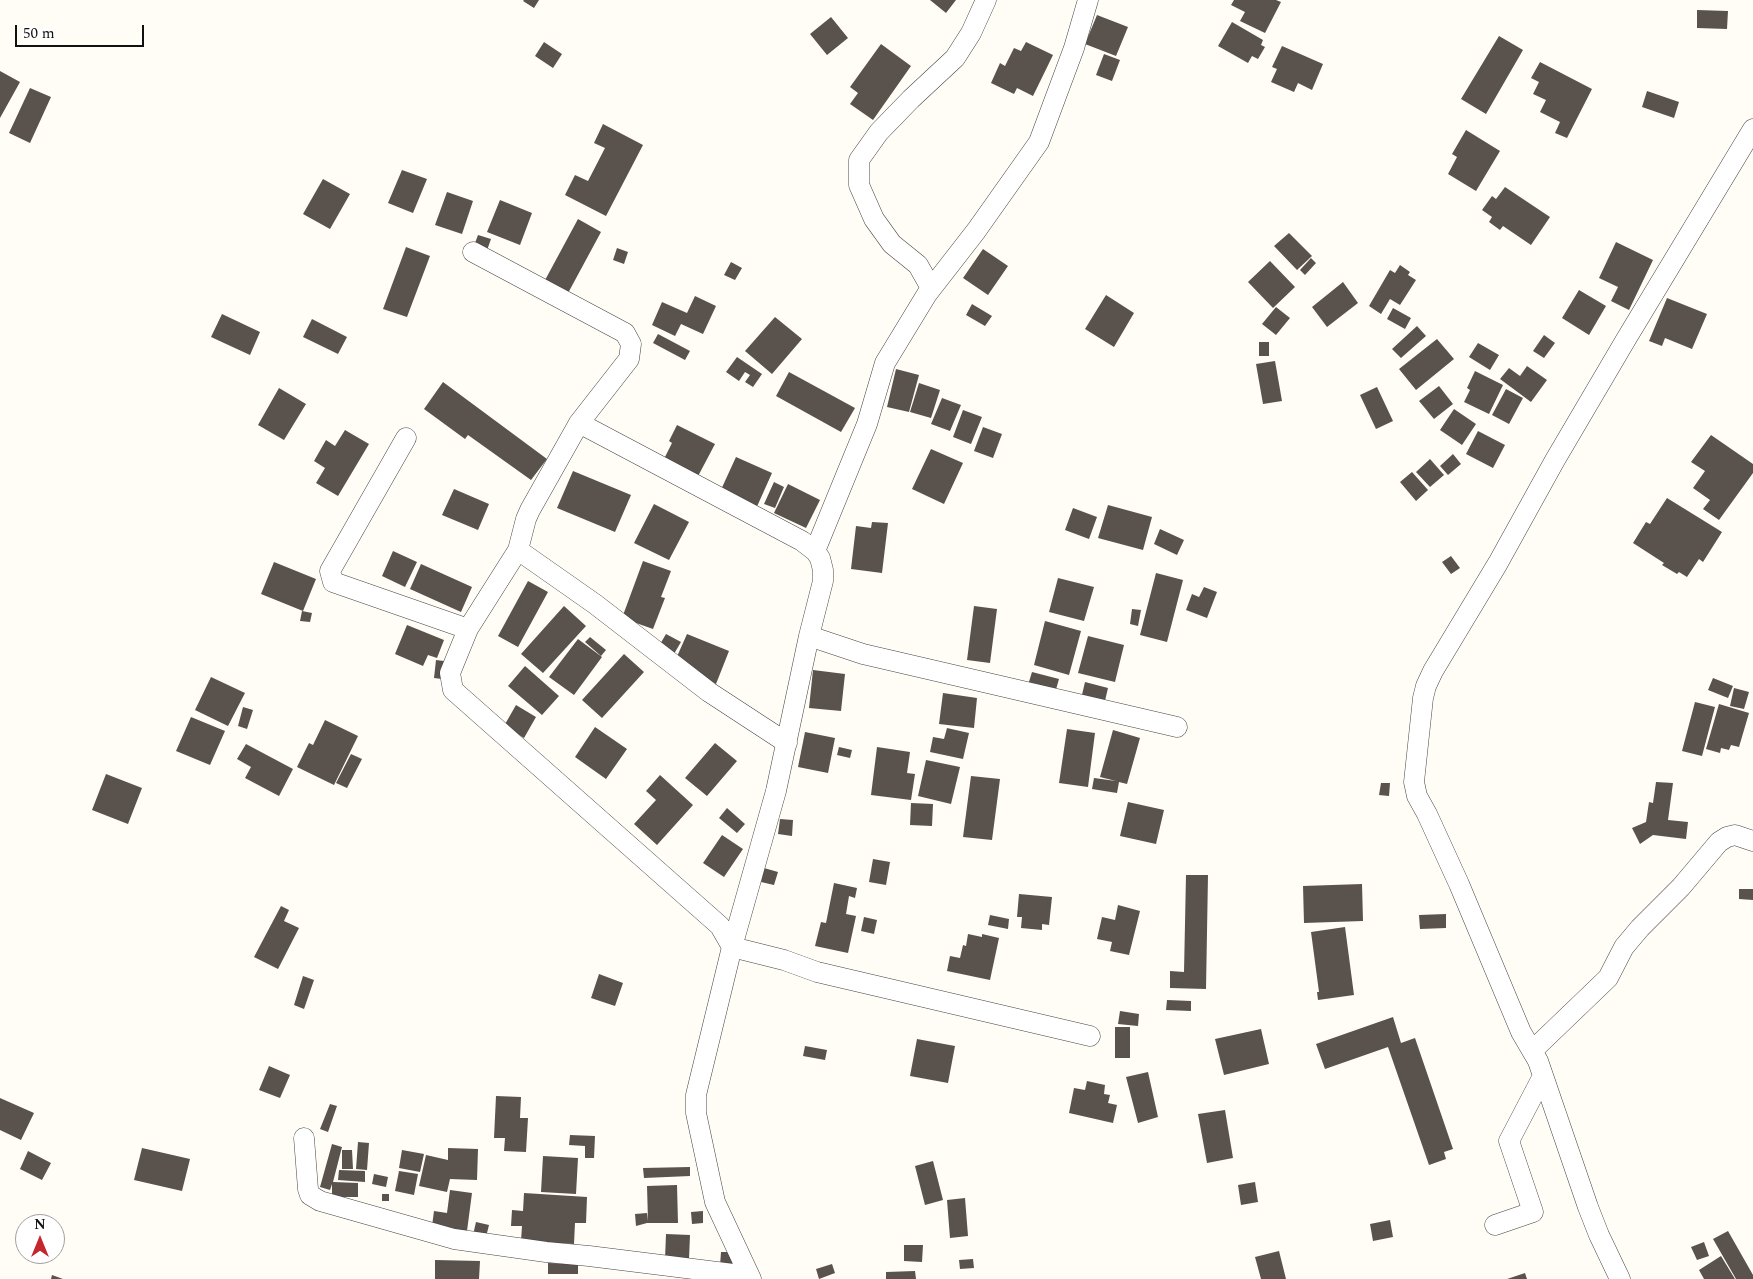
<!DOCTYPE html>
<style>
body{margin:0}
#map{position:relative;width:1753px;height:1279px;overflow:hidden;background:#fffdf5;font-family:Spectral,serif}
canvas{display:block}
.north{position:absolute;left:15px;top:1214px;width:50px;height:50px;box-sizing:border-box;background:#fff;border:1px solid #a0a0a0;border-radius:50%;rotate:0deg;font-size:14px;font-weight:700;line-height:20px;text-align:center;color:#111}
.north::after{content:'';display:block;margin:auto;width:18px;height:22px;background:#c4262e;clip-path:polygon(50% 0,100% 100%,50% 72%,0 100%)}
.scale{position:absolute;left:15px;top:25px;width:129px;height:22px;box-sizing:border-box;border:2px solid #111;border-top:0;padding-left:6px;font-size:15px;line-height:18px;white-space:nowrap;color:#111;-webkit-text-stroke:4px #fff;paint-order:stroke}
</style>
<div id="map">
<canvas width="1753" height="1279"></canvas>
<div class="north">N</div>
<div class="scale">50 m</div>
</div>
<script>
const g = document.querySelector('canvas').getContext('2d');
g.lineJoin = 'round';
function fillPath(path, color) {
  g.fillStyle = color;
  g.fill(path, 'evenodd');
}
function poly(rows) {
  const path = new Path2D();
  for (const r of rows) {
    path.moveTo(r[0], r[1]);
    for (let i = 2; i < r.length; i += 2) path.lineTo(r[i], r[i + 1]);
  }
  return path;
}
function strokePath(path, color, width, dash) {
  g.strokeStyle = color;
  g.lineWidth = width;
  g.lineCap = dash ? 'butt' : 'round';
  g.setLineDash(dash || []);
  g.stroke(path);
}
const building = poly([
 [524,0,539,0,534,8,523,1],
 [930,0,956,0,946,13],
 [1234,0,1276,0,1281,2,1265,33,1240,21,1245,12,1231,5],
 [1697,10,1728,11,1727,29,1697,28],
 [1097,15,1128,27,1116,56,1085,44],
 [831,17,848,38,827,55,810,34],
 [1232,22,1263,40,1261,45,1265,47,1258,59,1252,56,1248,63,1218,46],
 [1499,36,1523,50,1486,114,1461,99],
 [544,42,562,54,553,68,535,56],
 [1026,42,1053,55,1033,96,1017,88,1014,94,991,83,1000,63,1005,66,1014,48,1021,51],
 [881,44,911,66,873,120,850,104,858,93,850,87],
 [1282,46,1323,64,1312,90,1298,83,1294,92,1271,82,1277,69,1272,67],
 [1104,54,1120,60,1112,81,1096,75],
 [1540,62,1592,89,1567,138,1555,133,1560,122,1540,112,1546,100,1533,94,1539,82,1531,78],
 [0,71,20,82,0,118],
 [30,88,51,97,30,143,9,133],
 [1647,91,1679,102,1674,118,1642,107],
 [603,124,643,145,606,216,565,195,575,175,588,181,605,148,594,143],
 [1466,130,1500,151,1476,191,1448,174,1457,157,1452,154],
 [402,170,427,179,413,213,388,203],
 [323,179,350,194,330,229,303,214],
 [1505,187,1550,217,1531,245,1503,226,1500,230,1489,222,1492,217,1482,210,1492,196,1496,199],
 [447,192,473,201,462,234,435,225],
 [500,200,532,213,520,245,487,232],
 [578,219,601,232,567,295,544,282],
 [1289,233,1312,256,1297,270,1274,246],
 [478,235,491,239,485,256,472,251],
 [1616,242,1653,260,1629,310,1611,301,1618,287,1599,278],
 [406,247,430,256,407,317,383,309],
 [617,248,628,252,624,264,613,260],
 [983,249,1008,266,988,295,963,278],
 [1311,258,1316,263,1305,275,1300,270],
 [1270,261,1295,287,1273,308,1248,282],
 [731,262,742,268,735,280,724,275],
 [1400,265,1410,272,1408,275,1416,280,1400,305,1390,299,1381,314,1369,306,1390,270,1395,273],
 [1343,282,1358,303,1327,327,1312,307],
 [1579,290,1606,306,1589,335,1562,318],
 [1106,295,1134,313,1114,347,1085,329],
 [695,296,716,306,703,334,681,324,675,336,652,325,662,302,687,313],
 [1667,298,1707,314,1692,349,1665,338,1662,346,1649,341],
 [972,304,992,316,985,326,966,315],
 [1276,307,1290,318,1276,335,1262,324],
 [1393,308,1411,318,1405,329,1387,319],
 [222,314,260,332,250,355,211,337],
 [775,317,802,339,772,374,745,351],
 [312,319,347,337,338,354,303,337],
 [1417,326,1426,336,1401,358,1392,349],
 [658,334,690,351,685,360,653,343],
 [1544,335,1555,343,1544,358,1533,351],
 [1437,339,1454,359,1416,390,1399,369],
 [1259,342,1269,342,1269,356,1259,356],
 [1478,343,1499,355,1490,370,1469,357],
 [737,357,762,374,753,387,745,382,750,375,745,372,739,381,726,372],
 [1275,361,1282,401,1263,404,1256,364],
 [1527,366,1547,380,1531,402,1500,379,1509,368,1520,376],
 [896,369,919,375,909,412,887,407],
 [1475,371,1503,385,1489,414,1464,402,1470,390,1467,388],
 [789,372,855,408,841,432,776,396],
 [443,382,547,459,531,480,468,435,465,439,424,409],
 [919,383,940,390,931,418,910,412],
 [1439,386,1453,404,1434,419,1419,401],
 [1377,387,1393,421,1376,429,1360,395],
 [279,388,306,404,284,440,258,425],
 [1506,389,1523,398,1509,424,1492,415],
 [942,398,961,405,950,431,931,424],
 [1454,409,1476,424,1462,445,1440,430],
 [963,410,982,417,971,444,953,437],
 [677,425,715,444,696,480,662,463,672,443,669,441],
 [983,427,1002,434,993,458,974,451],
 [345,430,369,444,338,496,316,483,325,468,314,461,326,440,335,446],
 [1478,431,1505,445,1493,468,1466,454],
 [1711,435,1753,464,1753,473,1719,520,1703,509,1710,500,1693,488,1705,471,1691,462],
 [931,449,963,463,944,504,912,489],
 [1453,454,1461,464,1448,475,1440,466],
 [736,457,772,473,755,511,719,494],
 [1430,459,1444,475,1430,487,1416,472],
 [573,471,631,495,615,532,557,508],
 [1412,472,1428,490,1416,501,1400,482],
 [774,482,784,487,775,508,764,504],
 [788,484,820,500,806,528,774,513],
 [454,489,489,504,478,530,442,515],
 [1667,498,1722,532,1703,562,1699,559,1687,577,1679,572,1677,574,1662,565,1664,563,1633,543,1646,522,1650,524],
 [654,504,689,522,669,560,634,543],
 [1108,505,1152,517,1143,550,1098,538],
 [1073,508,1097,517,1089,539,1065,530],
 [872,522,888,523,882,573,851,569,856,526,871,528],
 [1160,529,1184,540,1177,555,1154,544],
 [393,551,417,562,405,587,382,576],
 [1451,556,1460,568,1451,574,1442,562],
 [643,561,671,571,661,597,665,598,653,629,622,618],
 [274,562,316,579,303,611,261,594],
 [421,564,472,587,461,612,410,589],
 [1156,573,1183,580,1167,642,1140,635],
 [1058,578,1094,587,1084,621,1049,612],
 [528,581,548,592,518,647,498,636],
 [1204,587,1217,592,1207,618,1186,610,1192,594,1199,597],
 [564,606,586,626,543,673,521,654],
 [974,606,997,609,990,663,967,660],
 [1132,609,1141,610,1138,626,1130,624],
 [302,611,312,613,310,622,300,621],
 [1045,621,1081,631,1069,675,1034,665],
 [407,625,444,640,437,658,428,655,423,666,395,654],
 [666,634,681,642,671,659,656,651],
 [687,634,729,651,716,684,692,674,675,661],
 [1088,636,1124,645,1115,682,1078,673],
 [590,637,606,650,601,656,585,642],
 [578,639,602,657,574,695,549,677],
 [624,654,644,672,602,718,582,700],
 [436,660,452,662,450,680,434,678],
 [525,666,559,696,542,715,508,686],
 [813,670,845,674,841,711,809,708],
 [1032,672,1059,679,1055,693,1028,685],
 [211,677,245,693,228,726,195,710],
 [1713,678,1733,686,1728,698,1708,690],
 [1085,682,1108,688,1104,705,1081,699],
 [1734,688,1749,692,1744,709,1730,706],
 [943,693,977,698,974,728,939,724],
 [1695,702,1715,707,1702,756,1682,751],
 [1719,704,1749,713,1739,747,1731,745,1729,750,1721,748,1720,753,1706,749],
 [516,705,536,717,524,738,504,726],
 [243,707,253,710,247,729,238,726],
 [191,717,225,731,210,765,176,751],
 [325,720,358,736,334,785,297,767,309,743,313,745],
 [595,727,627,749,606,779,575,757],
 [947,728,969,733,963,759,930,752,933,737,944,739],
 [1067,729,1095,733,1088,787,1059,783],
 [1113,730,1140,738,1127,784,1119,782,1117,793,1092,789,1094,778,1116,781,1100,777],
 [805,732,835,738,828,773,798,767],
 [715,743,737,761,707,796,685,778],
 [246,744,293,769,279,796,245,778,251,767,237,759],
 [839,747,852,750,850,758,837,755],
 [877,747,910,752,907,773,915,774,911,800,871,795],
 [351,754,362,759,347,788,336,783],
 [926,760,960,767,951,804,918,796],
 [106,774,142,788,128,824,92,810],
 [660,775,693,805,657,845,634,824,656,800,646,791],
 [971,776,1000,779,992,840,963,837],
 [1656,782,1673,783,1668,820,1688,822,1686,839,1653,835,1640,844,1632,828,1646,822,1649,802,1653,803],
 [1381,783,1390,783,1389,796,1379,795],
 [1128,802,1164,810,1156,844,1120,836],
 [911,803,933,804,932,826,910,825],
 [727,808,745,824,737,833,719,818],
 [780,819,793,820,792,836,778,834],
 [722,835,743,849,724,877,703,863],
 [873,859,890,862,886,885,869,882],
 [764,868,778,872,774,885,761,882],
 [1186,875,1208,875,1206,989,1170,988,1170,971,1184,972],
 [834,883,857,888,855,898,849,896,846,914,856,916,848,953,815,946,821,922,826,923],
 [1362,884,1363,921,1304,923,1303,886],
 [1739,889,1753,889,1753,900,1739,899],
 [1019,894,1052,897,1049,925,1042,924,1042,930,1021,928,1022,917,1017,917],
 [1118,905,1140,911,1129,955,1110,951,1112,942,1097,939,1102,917,1115,920],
 [281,906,289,910,284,921,299,928,278,969,254,957],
 [1446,914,1446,928,1420,929,1419,915],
 [990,915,1009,919,1008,929,988,925],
 [864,917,877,920,874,934,861,931],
 [1345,927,1354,995,1318,1000,1317,992,1319,992,1311,932],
 [968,934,982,937,982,934,999,938,990,980,947,971,950,956,960,958,963,945,966,946],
 [599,974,623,983,615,1006,591,998],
 [303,976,314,980,304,1009,294,1005],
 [1167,1000,1191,1001,1191,1011,1166,1010],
 [1120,1011,1139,1014,1138,1026,1118,1024],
 [1393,1017,1401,1043,1415,1038,1453,1149,1444,1152,1446,1159,1429,1165,1388,1047,1325,1069,1316,1044],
 [1115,1027,1130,1027,1130,1058,1115,1058],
 [1261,1029,1269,1064,1224,1075,1215,1039],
 [917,1039,955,1046,948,1083,910,1076],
 [805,1046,827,1050,825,1060,803,1056],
 [269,1066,290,1075,280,1098,259,1090],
 [1148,1072,1158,1117,1138,1123,1126,1077],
 [1087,1081,1105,1085,1104,1094,1110,1095,1108,1103,1117,1105,1113,1123,1069,1113,1074,1088,1085,1090],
 [496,1096,521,1097,520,1118,528,1118,526,1152,504,1151,505,1138,494,1138],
 [0,1098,34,1113,21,1140,0,1130],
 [330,1104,337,1106,328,1132,320,1129],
 [1225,1110,1233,1158,1207,1163,1198,1114],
 [570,1135,595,1136,594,1158,585,1158,585,1146,569,1145],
 [358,1142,369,1143,367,1170,356,1169],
 [332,1144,342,1147,333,1182,358,1183,358,1197,332,1197,332,1184,330,1190,320,1187],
 [142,1148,190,1159,182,1191,134,1180],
 [448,1148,478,1149,477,1180,450,1179,447,1192,419,1186,426,1155,448,1160],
 [342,1150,352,1150,353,1169,342,1169],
 [402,1150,424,1154,420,1172,399,1168],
 [28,1151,51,1163,42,1180,20,1169],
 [543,1156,578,1158,576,1194,541,1192],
 [933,1161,943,1200,925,1205,915,1166],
 [690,1167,690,1176,644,1178,643,1168],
 [339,1170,365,1171,365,1182,338,1180],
 [399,1171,418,1174,414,1195,395,1191],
 [374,1174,388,1177,386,1187,372,1184],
 [1255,1182,1258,1202,1241,1205,1238,1185],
 [677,1185,678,1223,647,1223,636,1226,635,1214,647,1213,648,1221,647,1186],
 [450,1190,472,1193,467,1231,432,1226,434,1211,447,1213],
 [524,1193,587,1197,586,1223,575,1223,574,1244,521,1241,522,1226,511,1226,512,1210,523,1211],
 [382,1194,389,1194,389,1201,382,1201],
 [965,1198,968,1236,950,1238,947,1200],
 [703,1211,703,1223,692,1224,691,1212],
 [1390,1220,1393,1237,1373,1241,1370,1224],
 [476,1222,489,1225,486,1237,473,1235],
 [1728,1231,1753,1275,1753,1279,1736,1279,1713,1239],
 [666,1234,690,1235,689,1259,665,1259],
 [1704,1242,1709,1256,1697,1260,1691,1247],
 [904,1245,923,1245,922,1262,904,1261],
 [1279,1251,1286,1279,1261,1279,1255,1257],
 [721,1252,733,1252,732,1266,720,1266],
 [1721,1256,1735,1279,1704,1279,1699,1270],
 [973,1259,974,1268,960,1269,959,1260],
 [435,1260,480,1261,479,1279,435,1279],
 [548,1263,578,1264,578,1274,548,1274],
 [832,1264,835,1273,819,1279,816,1269],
 [915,1271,916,1279,886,1279,886,1272],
 [1525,1273,1527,1279,1507,1279],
 [52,1275,63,1279,51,1279]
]);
const minor = poly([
 [473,252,625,333,631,344,629,359,579,423,530,510,526,519,518,550,595,604,709,692,787,743],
 [931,288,918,265,892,244,874,219,859,185,859,160,879,132,911,99,955,58,971,33,986,0],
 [579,423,802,541,815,551,820,558,823,570,823,581,809,636,776,791,732,947,696,1095,696,1113,715,1202,751,1279],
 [406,438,330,571,333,582,468,629],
 [518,550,468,629,450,673,453,690,720,926,732,947,784,960,817,972,1090,1036],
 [815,551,867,424,885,363,927,294,976,231,1039,142,1074,48,1088,0],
 [809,636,863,654,1177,727],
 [1533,1050,1608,978,1624,947,1640,928,1681,887,1719,842,1727,837,1735,835,1753,841],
 [304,1138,308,1189,310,1195,320,1201,454,1239,546,1252,589,1256,749,1276],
 [1495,1225,1533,1212,1509,1141,1543,1076],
 [1620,1279,1599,1235,1588,1207,1538,1061,1521,1032,1459,884,1427,814,1417,796,1414,782,1423,698,1426,686,1433,671,1498,563,1555,460,1625,341,1753,129]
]);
fillPath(building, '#5a524d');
strokePath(minor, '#444', 21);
strokePath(minor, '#fff', 20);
</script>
